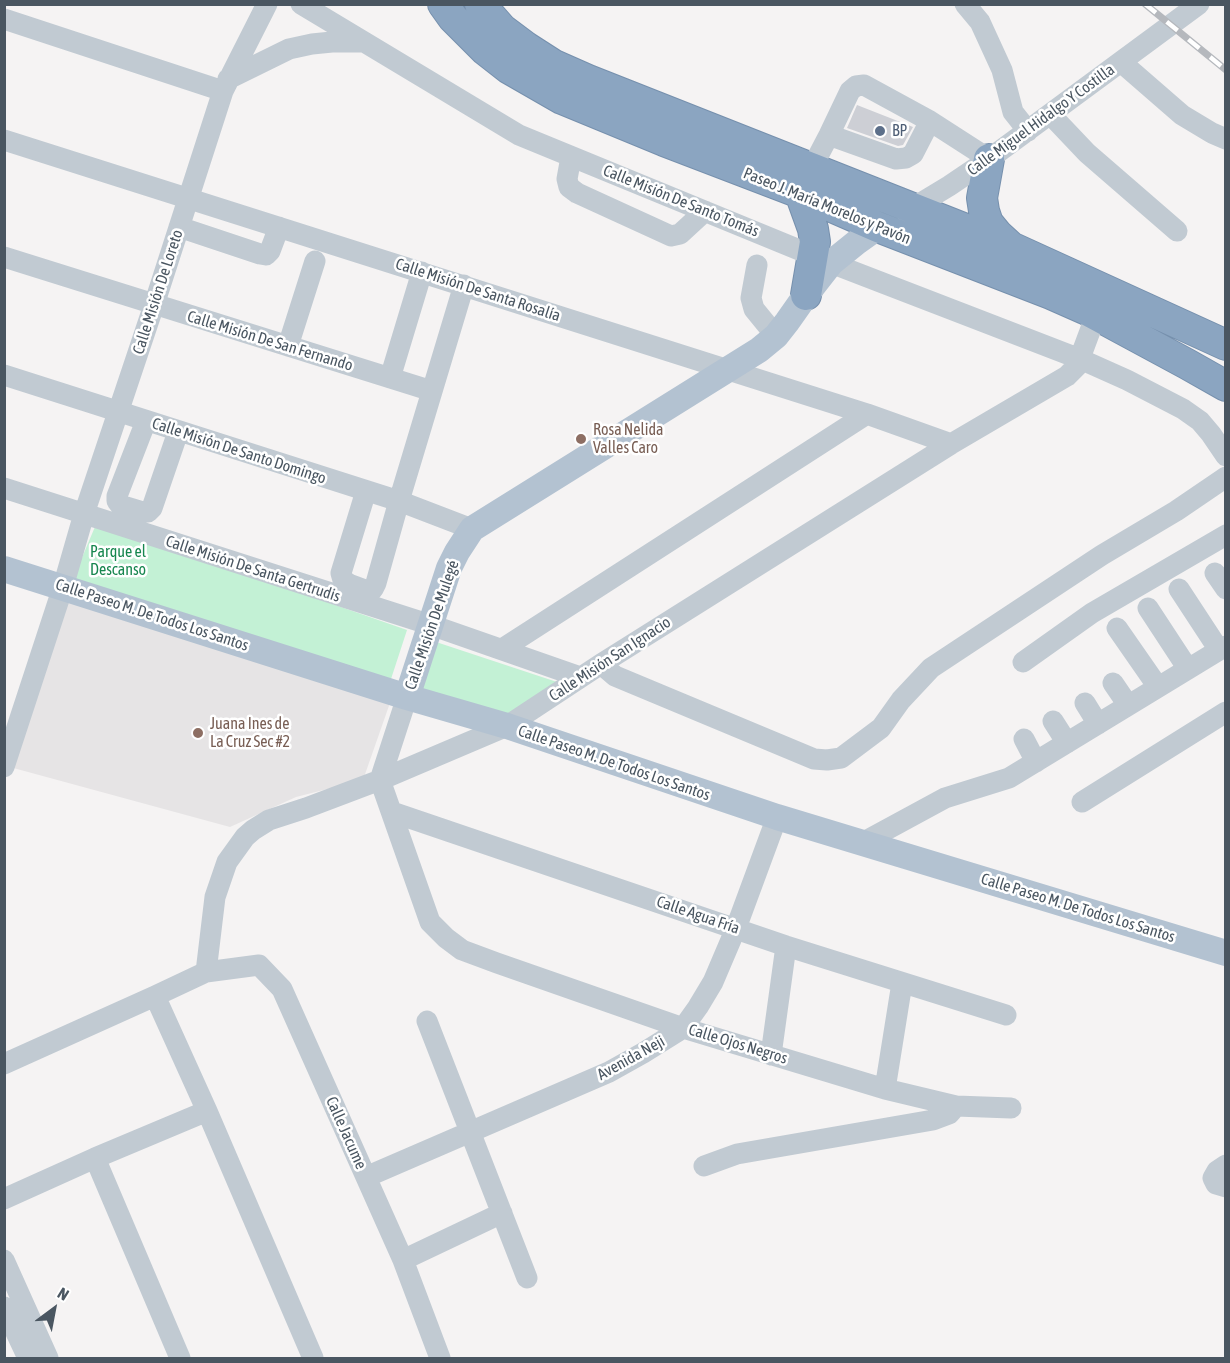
<!DOCTYPE html>
<meta charset="utf-8">
<style>
body{margin:0}
#map{position:relative;width:1230px;height:1363px;overflow:hidden;background:#f5f3f3;font-family:"Asap Condensed",sans-serif}
canvas{display:block}
.frame{position:absolute;inset:0;border:6px solid #4a5661;pointer-events:none}
.north{position:absolute;left:24px;top:1279px;width:60px;height:60px;-webkit-text-stroke:4px #fff;paint-order:stroke;rotate:32deg;font-size:16px;font-weight:700;line-height:24px;text-align:center;color:#4a5661}
.north::after{content:'';display:block;margin:auto;width:21px;height:27px;background:#4a5661;clip-path:polygon(50% 0,100% 100%,50% 72%,0 100%)}
</style>
<div id="map">
<canvas width="1230" height="1363"></canvas>
<div class="frame"></div>
<div class="north">N</div>
</div>
<script>
const g = document.querySelector('canvas').getContext('2d');
g.lineJoin = 'round';
function fillPath(path, color) {
  g.fillStyle = color;
  g.fill(path, 'evenodd');
}
function poly(rows) {
  const path = new Path2D();
  for (const r of rows) {
    path.moveTo(r[0], r[1]);
    for (let i = 2; i < r.length; i += 2) path.lineTo(r[i], r[i + 1]);
  }
  return path;
}
function strokePath(path, color, width, dash) {
  g.strokeStyle = color;
  g.lineWidth = width;
  g.lineCap = dash ? 'butt' : 'round';
  g.setLineDash(dash || []);
  g.stroke(path);
}
function write(font, color, halo, rows, align = 'center') {
  g.font = font + ' "Asap Condensed",sans-serif';
  g.lineWidth = 5;
  g.setLineDash([]);
  g.textBaseline = 'middle';
  g.strokeStyle = halo;
  g.fillStyle = color;
  for (const [text, x, y, turn = 0] of rows) {
    g.save();
    g.translate(x, y);
    g.rotate((+turn || 0) * Math.PI / 180);
    g.textAlign = isNaN(turn) ? turn : align;
    if (halo) g.strokeText(text, 0, 0);
    g.fillText(text, 0, 0);
    g.restore();
  }
}
const education = poly([
 [57,593,391,700,363,780,296,797,230,827,6,766]
]);
const green = poly([
 [97,522,407,630,391,679,73,579],
 [427,639,557,682,512,719,408,687]
]);
const building = poly([
 [857,105,913,127,903,145,898,146,847,128]
]);
const minor = poly([
 [301,4,519,135,831,263,1080,359,1127,380,1183,409,1200,421,1211,434,1226,456],
 [965,4,980,22,1002,70,1013,112,1028,131],
 [4,19,223,91],
 [1121,62,1182,115,1212,133,1226,139],
 [228,79,289,49,312,44,332,42,363,42],
 [1050,114,1087,153,1177,231],
 [829,135,896,159,906,158,913,154,930,121],
 [4,140,867,414,951,444],
 [571,157,567,179,569,187,577,193,671,236,680,234,705,211],
 [806,179,829,135,850,91,856,86,864,85,930,121,989,159],
 [906,212,949,186,989,159,1199,4],
 [179,227,260,254,266,255,270,251,279,227],
 [4,257,432,391],
 [757,265,751,298,754,309,776,336],
 [288,346,315,261],
 [4,375,399,501,472,529],
 [390,378,422,272],
 [146,421,117,496,117,501,120,505,143,512,148,512,152,508,178,432],
 [4,488,431,625,580,677],
 [366,491,341,573,343,580,349,584,368,591,373,589,376,583,399,501,464,285],
 [1215,573,1226,589],
 [1179,589,1219,650],
 [1148,608,1188,669],
 [1117,628,1158,687],
 [502,649,867,414],
 [1023,662,1092,613,1226,535],
 [601,664,615,676,814,759,827,760,841,758,881,728,901,700,931,668,1102,555,1176,511,1226,477],
 [1113,683,1128,705],
 [407,697,380,780,430,922,446,938,462,950,497,963,683,1028,885,1089,956,1106,1011,1108],
 [1085,703,1098,724],
 [1053,721,1067,743],
 [1024,739,1036,762],
 [4,767,63,587,84,514,154,305,223,91,267,4],
 [1082,802,1226,712],
 [392,812,786,946,1006,1015],
 [862,843,945,798,1009,778,1226,646],
 [206,972,259,965,282,989,403,1260,440,1358],
 [155,996,207,1111,313,1358],
 [427,1021,527,1278],
 [771,1055,786,946],
 [4,1064,155,996,206,972,215,897,227,862,245,837,253,830,269,820,306,808,380,780,507,726,601,664,951,444,1067,376,1077,366,1096,315],
 [885,1089,902,983],
 [95,1158,180,1358],
 [1226,1165,1217,1171,1213,1178,1216,1184,1226,1187],
 [704,1166,737,1154,933,1120,949,1114,956,1106],
 [366,1177,609,1072,643,1053,683,1028,698,1007,713,982,736,928,777,817],
 [4,1199,95,1158,207,1111],
 [4,1260,48,1358],
 [403,1260,502,1213],
 [4,1307,28,1358]
]);
const major = poly([
 [4,569,407,697,507,726,777,817,1226,953],
 [407,697,449,568,457,552,472,529,759,350,776,336,787,322,806,295,831,263,857,242,878,227]
]);
const highway = poly([
 [443,4,453,18,485,50,508,68,562,99,664,141,800,193,878,227,1051,294,1085,309,1187,364,1226,386],
 [480,4,502,29,526,47,554,65,588,80,1011,247,1226,345],
 [989,159,982,198,984,211,988,223,997,234,1009,245],
 [800,193,813,229,815,242,806,295]
]);
const rail = poly([
 [1145,4,1226,70]
]);
const markers = [
 [880,131,6,"#5c6f8a"],
 [581,439,6,"#8d6e63"],
 [198,733,6,"#8d6e63"]
];
const streetNames = [
 ["Calle Miguel Hidalgo Y Costilla",1041,120,-36],
 ["Calle Misión De Santo Tomás",681,201,22],
 ["Paseo J. María Morelos y Pavón",827,206,22],
 ["Calle Misión De Santa Rosalía",478,290,18],
 ["Calle Misión De Loreto",158,292,-72],
 ["Calle Misión De San Fernando",270,341,17],
 ["Calle Misión De Santo Domingo",239,451,18],
 ["Calle Misión De Santa Gertrudis",253,569,18],
 ["Calle Paseo M. De Todos Los Santos",152,615,18],
 ["Calle Misión De Mulegé",432,625,-71],
 ["Calle Misión San Ignacio",610,659,-33],
 ["Calle Paseo M. De Todos Los Santos",614,763,19],
 ["Calle Paseo M. De Todos Los Santos",1078,908,17],
 ["Calle Agua Fría",698,915,19],
 ["Calle Ojos Negros",738,1044,17],
 ["Avenida Neji",631,1058,-29],
 ["Calle Jacume",346,1133,66]
];
const serviceNames = [
 ["BP",892,131]
];
const educationNames = [
 ["Rosa Nelida",593,430],
 ["Valles Caro",593,448],
 ["Juana Ines de",210,724],
 ["La Cruz Sec #2",210,742]
];
const parkNames = [
 ["Parque el",118,552],
 ["Descanso",118,570]
];
fillPath(education, '#e6e4e5');
fillPath(green, '#c3f1d5');
fillPath(building, '#cdcfd5');
strokePath(highway, '#7690ad', 32);
strokePath(minor, '#c1cad2', 21);
strokePath(major, '#b3c2d1', 26);
strokePath(highway, '#8ba5c1', 30);
strokePath(rail, '#b5b8bd', 7);
strokePath(rail, '#fff', 4.5, [14]);
for (const [x, y, r, color] of markers) {
  const dot = new Path2D();
  dot.arc(x, y, r, 0, 2 * Math.PI);
  g.fillStyle = color;
  g.fill(dot);
  strokePath(dot, '#fff', 2);
}
write('16px', '#4a5661', '#fff', streetNames);
write('16px', '#4e5e75', '#fff', serviceNames, 'left');
write('16px', '#785e54', '#fff', educationNames, 'left');
write('16px', '#17864f', '#fff', parkNames);
</script>
